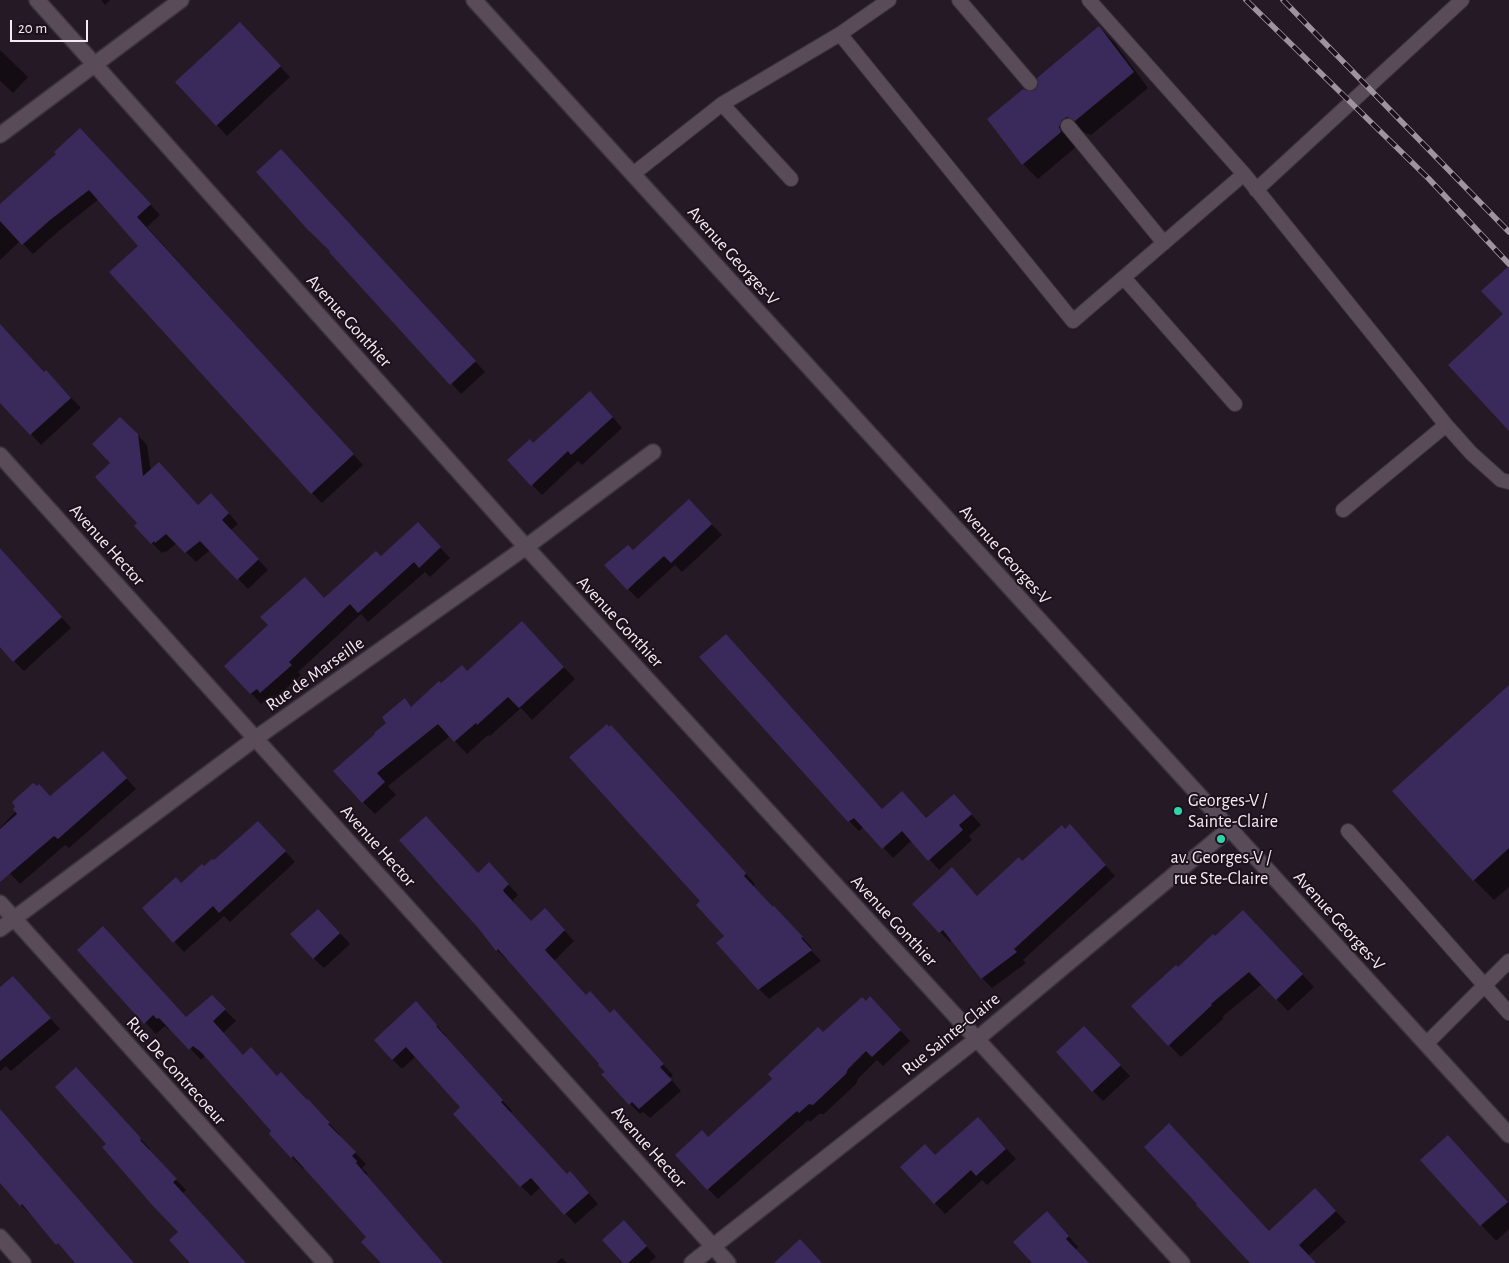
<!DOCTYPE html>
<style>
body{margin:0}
#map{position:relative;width:1509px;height:1263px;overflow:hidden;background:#251925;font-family:"Alegreya Sans",sans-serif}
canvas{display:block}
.scale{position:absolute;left:10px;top:20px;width:78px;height:22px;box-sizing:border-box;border:2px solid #f3eaf2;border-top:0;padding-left:6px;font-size:15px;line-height:18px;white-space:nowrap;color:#f3eaf2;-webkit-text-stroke:4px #1c101b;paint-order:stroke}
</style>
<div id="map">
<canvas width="1509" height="1263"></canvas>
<div class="scale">20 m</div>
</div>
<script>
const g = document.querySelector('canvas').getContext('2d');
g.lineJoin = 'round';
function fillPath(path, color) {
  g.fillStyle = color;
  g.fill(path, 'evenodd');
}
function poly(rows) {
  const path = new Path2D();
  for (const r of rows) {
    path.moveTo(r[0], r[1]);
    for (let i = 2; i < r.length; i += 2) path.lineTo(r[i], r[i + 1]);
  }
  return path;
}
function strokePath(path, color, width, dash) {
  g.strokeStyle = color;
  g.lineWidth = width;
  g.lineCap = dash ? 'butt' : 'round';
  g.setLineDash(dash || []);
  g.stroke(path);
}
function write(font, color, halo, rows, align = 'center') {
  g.font = font + ' "Alegreya Sans",sans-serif';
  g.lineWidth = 4;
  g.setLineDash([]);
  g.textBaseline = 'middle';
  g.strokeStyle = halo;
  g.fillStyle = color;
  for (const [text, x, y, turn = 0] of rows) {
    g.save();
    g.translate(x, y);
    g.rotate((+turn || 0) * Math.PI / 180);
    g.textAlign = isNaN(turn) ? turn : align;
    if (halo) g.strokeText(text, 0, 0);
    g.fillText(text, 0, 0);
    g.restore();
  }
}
const shadow = poly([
 [101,0,110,0,105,5],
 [1099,27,1114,42,1148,88,1091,135,1083,132,1077,135,1074,143,1076,147,1038,179,1023,164,1027,93,1036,91],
 [250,34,290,77,227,136,177,82],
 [0,50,28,77,13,93,0,81],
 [90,140,160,215,147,227,363,465,322,503,312,493,140,246,99,199,60,230,33,254,20,241,0,260,0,206],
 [291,160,485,372,461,394,332,251],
 [0,325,44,373,56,382,81,408,41,445,0,400],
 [600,402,622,428,582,465,578,461,542,495,532,485,533,444],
 [137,434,147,445,151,471,199,506,221,504,238,524,231,530,268,570,248,589,210,550,196,562,177,543,166,552,165,551,162,553,152,543,139,523],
 [699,511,722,535,682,572,675,565,638,599,628,589,633,551],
 [428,534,450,558,430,577,425,572,368,622,361,614,298,672,301,675,271,702,267,699,261,704,226,666,324,599,381,558],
 [0,548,71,628,24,671,14,661,0,642],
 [534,635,575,679,532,720,521,708,490,736,488,735,467,754,450,736,388,786,396,795,375,814,363,802,388,723,405,700,412,708,441,684,468,672],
 [701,657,883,810,926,819,964,806,981,825,969,836,972,840,939,870,912,840,893,858,864,827,859,831,849,821],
 [1509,687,1509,887,1494,900,1474,880],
 [621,737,755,884,753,887,773,908,784,917,812,948,810,949,821,961,769,999,759,989,726,936,702,901],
 [113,763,136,789,69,848,65,845,20,884,0,863,0,828,16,811,50,798],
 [1065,830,1080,836,1115,876,1023,960,1026,963,992,988,982,978,952,940,950,942,940,932,952,869,978,897],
 [268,832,295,862,230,922,224,916,184,952,144,909,204,868],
 [478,874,499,874,518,895,513,900,514,903,532,923,555,920,574,941,554,961,586,996,610,1014,614,1010,673,1075,670,1078,681,1091,650,1118,643,1112,640,1114,630,1104,603,1075,606,1072,508,959,507,960,497,950,480,928],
 [328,920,350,944,324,968,313,958],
 [1255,923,1314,987,1288,1011,1262,984,1222,1017,1224,1018,1181,1057,1169,1045,1215,938],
 [78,950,187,1019,212,997,236,1021,223,1033,244,1056,251,1049,278,1077,319,1112,340,1135,339,1136,366,1164,362,1168,368,1174,366,1175,443,1263,383,1263,368,1237,305,1167,303,1169,292,1157,271,1134,273,1132,205,1056,201,1060,171,1028,169,1030,165,1026,156,1034],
 [23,988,60,1029,11,1071,6,1066,0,1071,0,989],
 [866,1002,880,1008,910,1041,883,1066,877,1060,858,1079,856,1084,824,1114,819,1114,810,1122,808,1120,718,1199,708,1189,708,1138,823,1034],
 [426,1013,446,1036,445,1037,512,1111,510,1113,567,1175,580,1183,598,1204,575,1224,541,1187,531,1196,521,1186,455,1114,462,1107,416,1056,402,1069,392,1059],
 [1094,1038,1130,1076,1103,1101,1093,1091],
 [86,1079,150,1149,149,1151,186,1190,183,1193,245,1263,192,1263,180,1232,108,1144],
 [0,1124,132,1263,76,1263,33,1214,31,1215,21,1205,0,1181],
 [988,1129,1016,1159,987,1185,982,1180,945,1214,902,1168,936,1157],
 [1463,1152,1509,1203,1509,1229,1496,1241,1422,1160],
 [1325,1200,1346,1222,1308,1256,1315,1263,1251,1263,1269,1232],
 [1057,1223,1078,1247,1075,1250,1088,1263,1034,1263],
 [634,1232,656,1257,649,1263,625,1263],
 [562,1258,567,1263,556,1263]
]);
const building = poly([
 [240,22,281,66,216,126,175,82],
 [1099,26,1134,72,1075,121,1067,117,1062,120,1059,127,1061,132,1022,165,987,119,1023,89,1028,91,1035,90,1038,85,1037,78],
 [80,128,151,204,137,217,354,454,311,494,109,272,138,246,89,190,50,220,22,245,0,221,0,204,56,154,54,152],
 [281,149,476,361,450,385,329,252,330,251,308,230,256,172],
 [1509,266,1509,431,1448,365,1503,314,1481,291],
 [0,324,44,372,46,370,71,398,30,435,0,403],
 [590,391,613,417,571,455,568,451,531,486,507,460,530,439,533,443],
 [120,417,138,434,143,476,159,462,198,505,211,493,229,513,222,520,259,559,237,580,200,541,185,553,166,534,155,543,154,541,151,544,134,526,137,523,95,477,110,463,92,444],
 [689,499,712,524,671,563,664,556,627,590,604,565,628,545,633,550],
 [418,522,441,547,419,568,414,562,358,613,350,604,289,662,292,665,260,693,257,689,250,694,224,666,268,625,260,617,305,577,324,598,376,551,381,556],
 [0,548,62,617,13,662,0,647],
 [522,621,564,667,519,708,508,697,477,725,476,723,454,742,438,724,377,773,385,782,362,803,333,771,375,734,374,733,386,723,382,717,405,698,411,707,439,681,441,683,462,665,467,671],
 [726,634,882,809,902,791,926,818,954,794,972,814,959,825,963,830,928,861,902,831,882,849,854,818,848,822,699,657],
 [1509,685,1509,848,1473,881,1392,791],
 [607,724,609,727,611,725,746,873,744,876,773,907,774,906,803,937,801,938,812,950,758,990,716,943,724,936,696,905,700,901,569,757],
 [103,751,127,778,58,839,54,836,0,882,0,829,17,814,13,809,15,807,12,802,33,783,37,786,39,784,50,796],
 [426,816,478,873,489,862,509,884,503,890,504,892,531,921,545,908,565,930,545,950,586,995,590,991,610,1013,614,1009,664,1064,660,1067,672,1080,639,1109,632,1102,629,1105,601,1074,605,1072,598,1065,599,1064,498,949,496,951,479,929,399,840],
 [258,821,286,851,219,913,213,906,173,943,142,908,176,877,181,883,202,864,204,866,212,859,214,860],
 [1070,824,1106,865,1014,949,1017,952,981,979,943,930,939,933,912,904,952,867,977,896,1019,857,1022,861,1062,825,1065,829],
 [318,909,340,933,313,959,290,934],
 [1243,910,1303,974,1276,1000,1249,972,1211,1004,1212,1005,1168,1046,1131,1006,1176,965,1178,967,1213,934,1215,936],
 [103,926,186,1017,212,995,226,1009,213,1021,243,1055,251,1047,277,1076,281,1072,307,1100,308,1099,330,1123,328,1124,356,1152,352,1156,357,1161,356,1163,443,1263,381,1263,361,1242,366,1237,293,1156,291,1158,269,1134,271,1131,201,1052,193,1046,189,1050,159,1018,157,1019,153,1015,144,1024,77,950],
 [13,976,51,1018,0,1061,0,987],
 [870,996,901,1030,872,1057,866,1051,848,1069,846,1074,813,1105,809,1104,799,1113,797,1111,707,1190,675,1155,702,1130,708,1137,772,1079,768,1074,818,1027,823,1032,862,997,866,1001],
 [416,1001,437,1025,436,1026,503,1100,501,1102,567,1174,570,1171,589,1193,564,1215,531,1178,520,1187,453,1114,460,1107,406,1047,392,1060,374,1040],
 [1084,1026,1121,1065,1092,1092,1056,1052],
 [76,1067,140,1137,141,1139,140,1140,177,1179,173,1182,246,1263,190,1263,169,1240,178,1232,153,1206,102,1147,106,1144,55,1087],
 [0,1109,66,1185,134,1263,75,1263,58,1243,56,1245,22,1204,20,1206,0,1183],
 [978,1117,1006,1149,976,1176,971,1170,934,1204,900,1167,925,1144,935,1155],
 [1169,1123,1269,1231,1315,1188,1336,1211,1299,1245,1316,1263,1250,1263,1196,1205,1197,1204,1144,1147],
 [1448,1135,1508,1202,1480,1226,1420,1160],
 [1047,1211,1069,1236,1066,1239,1089,1263,1032,1263,1013,1242],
 [624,1220,647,1246,628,1263,623,1263,602,1240],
 [800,1239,822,1263,774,1263]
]);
const lane = poly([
 [959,0,1030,83],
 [1089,0,1244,174,1446,425,1471,453,1501,480,1509,482],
 [840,34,889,0],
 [722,104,840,34,1073,321,1244,174],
 [1068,126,1164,243],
 [633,174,722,104,791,179],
 [1256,190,1462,0],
 [1124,278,1235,404],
 [1343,510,1446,425],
 [1348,831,1509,1013],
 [1426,1044,1509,961]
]);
const street = poly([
 [37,0,526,547,1182,1263],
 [0,135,181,0],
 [0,455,728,1263],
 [0,903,325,1263],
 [0,929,256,738,526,547,653,452],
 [0,1237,23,1263],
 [692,1263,977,1039,1229,829]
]);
const secondary = poly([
 [474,0,1509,1135]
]);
const rail = poly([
 [1246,0,1429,179,1509,264],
 [1283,0,1509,232]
]);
const markers = [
 [1178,811,5,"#31d4a9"],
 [1221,839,5,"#31d4a9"]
];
const streetNames = [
 ["Avenue Georges-V",733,256,48],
 ["Avenue Gonthier",349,321,48],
 ["Avenue Hector",107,545,48],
 ["Avenue Georges-V",1005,555,48],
 ["Avenue Gonthier",620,622,47],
 ["Rue de Marseille",315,674,-35],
 ["Avenue Hector",378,846,48],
 ["Avenue Gonthier",894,921,47],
 ["Avenue Georges-V",1339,921,48],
 ["Rue Sainte-Claire",951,1034,-39],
 ["Rue De Contrecoeur",176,1071,48],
 ["Avenue Hector",649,1147,48]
];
const poiNames = [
 ["Georges-V /",1188,801],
 ["Sainte-Claire",1188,822],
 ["av. Georges-V /",1221,858,"center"],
 ["rue Ste-Claire",1221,879,"center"]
];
fillPath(shadow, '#0007');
fillPath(building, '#3a2a5c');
strokePath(lane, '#3c333c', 16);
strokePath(street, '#3c333c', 18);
strokePath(secondary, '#3c333c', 18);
strokePath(lane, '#5a4b59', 14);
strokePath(street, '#5a4b59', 15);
strokePath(secondary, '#5a4b59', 15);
strokePath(rail, '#9e949e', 5.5);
strokePath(rail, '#1c101b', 4, [11]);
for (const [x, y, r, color] of markers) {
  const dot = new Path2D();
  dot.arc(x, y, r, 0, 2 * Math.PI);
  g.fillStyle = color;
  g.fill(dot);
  strokePath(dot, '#1c101b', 2);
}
write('18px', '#f3eaf2', '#1c101b', streetNames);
write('18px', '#f3eaf2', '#1c101b', poiNames, 'left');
</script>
